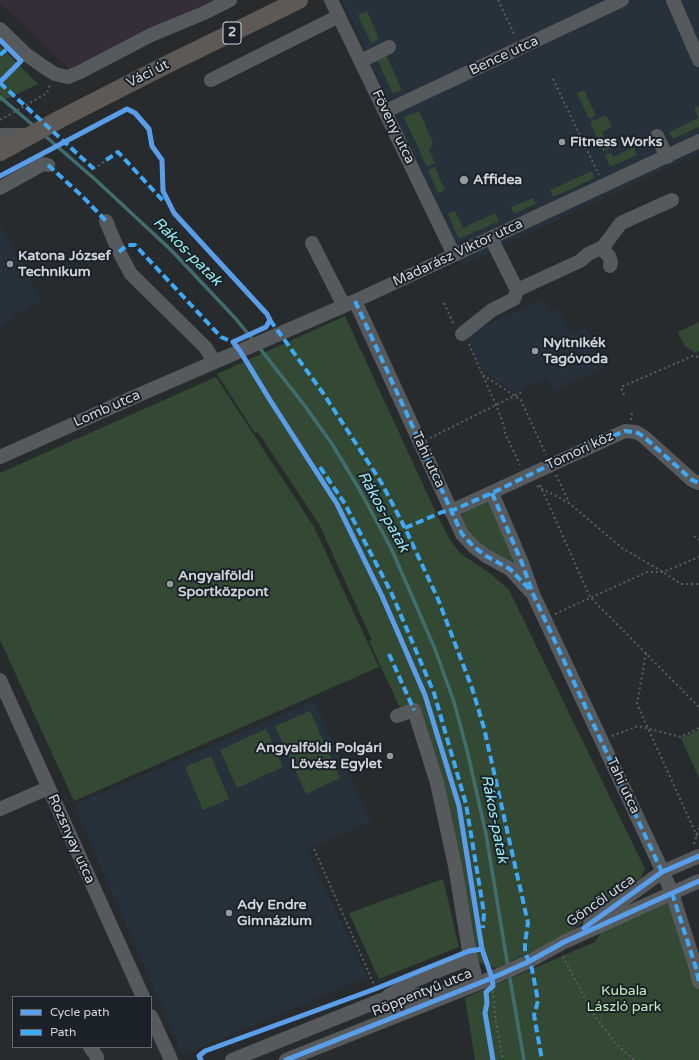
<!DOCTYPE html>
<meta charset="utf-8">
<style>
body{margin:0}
#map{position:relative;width:699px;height:1060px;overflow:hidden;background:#282b2e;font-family:"Varela Round",sans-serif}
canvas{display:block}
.legend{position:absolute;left:12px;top:996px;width:140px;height:52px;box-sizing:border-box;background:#1a2128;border:1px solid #63696f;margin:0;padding:5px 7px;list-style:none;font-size:12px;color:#d0d5d9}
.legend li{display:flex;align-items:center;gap:8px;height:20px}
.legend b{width:20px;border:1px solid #63696f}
</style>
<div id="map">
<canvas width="699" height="1060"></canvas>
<ul class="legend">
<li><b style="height:5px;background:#5a9eea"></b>Cycle path</li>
<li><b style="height:5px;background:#3fa9f5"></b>Path</li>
</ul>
</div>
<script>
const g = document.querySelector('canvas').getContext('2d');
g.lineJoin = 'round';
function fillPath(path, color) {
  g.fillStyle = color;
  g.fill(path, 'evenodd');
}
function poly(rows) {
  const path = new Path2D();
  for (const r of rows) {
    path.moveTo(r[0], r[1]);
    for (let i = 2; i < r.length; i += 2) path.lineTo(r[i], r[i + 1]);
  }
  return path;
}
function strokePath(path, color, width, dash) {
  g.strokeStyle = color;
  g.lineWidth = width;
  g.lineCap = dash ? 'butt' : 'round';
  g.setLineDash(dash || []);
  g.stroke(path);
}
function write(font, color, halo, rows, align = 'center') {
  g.font = font + ' "Varela Round",sans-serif';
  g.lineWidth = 4;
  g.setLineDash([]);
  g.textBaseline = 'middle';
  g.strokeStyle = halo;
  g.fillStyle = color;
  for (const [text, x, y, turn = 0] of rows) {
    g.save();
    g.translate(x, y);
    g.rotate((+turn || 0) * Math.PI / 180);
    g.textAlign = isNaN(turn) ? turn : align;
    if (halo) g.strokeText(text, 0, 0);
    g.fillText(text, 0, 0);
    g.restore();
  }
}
const built = poly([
 [342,0,699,0,699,153,463,265],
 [0,226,42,301,13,317,13,320,0,327],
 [543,300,549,313,558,309,570,334,586,328,604,368,553,391,547,378,515,393,483,371,466,334],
 [314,701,371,821,307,850,367,977,183,1055,74,805]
]);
const industrial = poly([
 [0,0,213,0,69,69,0,2]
]);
const green = poly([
 [367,11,379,39,371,43,358,15],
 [0,46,38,84,0,102],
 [386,55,402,90,393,94,377,59],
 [584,90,596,115,589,119,577,93],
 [699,106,699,127,673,139,669,132,698,118,694,108],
 [419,111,433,143,429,150,435,163,427,167,404,117],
 [606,115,612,127,602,132,610,149,603,152,590,122],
 [634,147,637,155,610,167,605,155,611,153,613,157],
 [435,167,445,190,438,193,428,170],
 [592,171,595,178,553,197,550,190],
 [533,198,536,204,514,214,511,207],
 [455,211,463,228,495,213,499,221,459,239,448,214],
 [345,316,438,517,450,540,461,554,491,574,509,590,645,869,641,878,614,896,565,937,496,968,488,966,470,958,414,710,403,714,369,641,372,640,319,524,258,432,255,433,217,374],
 [699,322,699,351,695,353,684,345,678,332],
 [216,377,314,527,379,667,74,801,0,640,0,473],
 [486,502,490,503,518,564,514,567,482,546,470,535,463,520,462,516,464,512],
 [310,711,340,778,306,794,275,726],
 [266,729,283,767,237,788,220,750],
 [699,730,699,778,681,738],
 [211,756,229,799,203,810,185,767],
 [443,879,459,947,379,979,349,913],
 [672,893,699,982,699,1060,475,1060,465,998,595,942,608,922]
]);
const stream = poly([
 [0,97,34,126],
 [43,134,98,182,171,250,236,319,254,341],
 [258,346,305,406,332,444,358,487,391,548,435,649,454,702,468,754,486,834,508,967],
 [509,973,524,1060]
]);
const path = poly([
 [498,0,515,36],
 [553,79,599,175],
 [0,120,47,93,50,85],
 [94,169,106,160],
 [444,303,454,325],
 [469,344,496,405,504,426,505,433,520,465],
 [483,375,521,400,546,455],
 [624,395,621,387,693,356,699,357],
 [631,420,632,413],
 [430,438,522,392],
 [556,475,569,502],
 [540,485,590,597,699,707],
 [537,486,569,503,622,548,663,572,681,584,699,584],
 [694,536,699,540],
 [555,614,647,572,663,572,699,557],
 [646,653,637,704,697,836],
 [612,736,638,726,681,737,699,728],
 [694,844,699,828],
 [314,849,376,989],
 [563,956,592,1012,616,1044,634,1060],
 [493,991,495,1016,503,1060]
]);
const minor = poly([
 [331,0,454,255],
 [673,0,699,60],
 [0,29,27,55,44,67,55,74,68,77,80,72,151,35,204,13,230,0],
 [361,61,389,47],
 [211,80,339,16],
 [386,111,622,0],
 [0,135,29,135],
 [657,136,667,157],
 [0,188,43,164,48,165],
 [106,221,119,252,131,274,205,347,215,362],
 [491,238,517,290,580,261,588,254,603,247,621,223,672,200],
 [312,243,344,306],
 [601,248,609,256,611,262,610,266],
 [355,301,462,534,473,546,486,556,510,569,530,591],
 [462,334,492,310,514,299,517,290],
 [0,457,134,397,355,301,699,141],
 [492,493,522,563,533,594,662,870,672,893,696,968,699,982],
 [451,511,625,431,636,432,643,436,692,480,699,483],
 [0,680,143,997],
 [397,716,414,710,437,783,455,866,469,951,477,984],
 [0,809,48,788],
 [590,924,662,872,699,856],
 [388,996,411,982,470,958],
 [151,1016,171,1060],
 [90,1047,97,1057,97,1060],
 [232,1060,381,1000,441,992],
 [286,1060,492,978,528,962,564,942,699,881]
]);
const major = poly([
 [0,152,62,118,166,65,299,0]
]);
const quiet = poly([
 [0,55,8,48],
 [0,83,94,169],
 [106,160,118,152,165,203],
 [48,165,82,196,106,221],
 [119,252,127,245,135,245,221,337,233,342],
 [355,301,462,534,473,546,486,556,510,569,531,591],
 [270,320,323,393,381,482,405,528,438,599,472,688,484,728,528,923,525,943,525,952,532,969,538,1001,534,1015,542,1060],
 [320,467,345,504,391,592,434,693,466,804,484,913,483,928],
 [492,493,522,563,533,594,662,872],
 [405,528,442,512,451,511,492,493,593,444,625,431,636,432,643,436,692,480,699,483],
 [389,654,414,710],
 [672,893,696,968,699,982]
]);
const cycleway = poly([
 [0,40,21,61,0,82],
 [0,176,127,109,135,113,149,129,152,146,162,160,163,191,174,213,267,314,270,320,266,327,233,342,240,351,270,400,337,504,382,596,425,695,459,806,482,949,492,978,493,986,486,992,487,1003,485,1013,493,1060],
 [584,928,662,872,699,856],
 [201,1060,199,1056,205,1051,375,989,469,951,482,949],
 [286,1060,492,978,528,962,564,942,699,881]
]);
const markers = [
 [562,142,4,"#959a9d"],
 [464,180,5,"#959a9d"],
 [10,264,4,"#959a9d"],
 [535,351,4,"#959a9d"],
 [170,584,4,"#959a9d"],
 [390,756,4,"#959a9d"],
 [229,913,4,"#959a9d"]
];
const shields = [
 [232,33,18]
];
const shieldNames = [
 ["2",232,33]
];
const streetNames = [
 ["Bence utca",504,56,-25],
 ["Váci út",148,74,-27],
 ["Föveny utca",393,127,64],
 ["Madarász Viktor utca",458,253,-25],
 ["Lomb utca",107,409,-24],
 ["Tomori köz",580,451,-25],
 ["Tahi utca",428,460,65],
 ["Tahi utca",623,786,65],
 ["Rozsnyay utca",71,839,66],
 ["Göncöl utca",601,901,-35],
 ["Röppentyű utca",422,993,-22]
];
const poiNames = [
 ["Fitness Works",570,142],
 ["Affidea",473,180],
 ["Katona József",18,256],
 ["Technikum",18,272],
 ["Nyitnikék",543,343],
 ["Tagóvoda",543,359],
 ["Angyalföldi",178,576],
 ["Sportközpont",178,592],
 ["Angyalföldi Polgári",382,748,"right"],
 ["Lövész Egylet",382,764,"right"],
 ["Ady Endre",237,905],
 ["Gimnázium",237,921]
];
const parkNames = [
 ["Kubala",624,991],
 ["László park",624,1007]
];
const waterNames = [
 ["Rákos-patak",187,252,45],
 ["Rákos-patak",383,512,61],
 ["Rákos-patak",494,819,79]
];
fillPath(built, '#26313b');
fillPath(industrial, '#352d3a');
fillPath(green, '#334934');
strokePath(stream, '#406d6e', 3.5);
strokePath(path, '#5b5e60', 2, [2, 3]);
strokePath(minor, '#575a5d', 14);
strokePath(major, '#5e5955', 18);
strokePath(quiet, '#3fa9f5', 4, [8, 4]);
strokePath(cycleway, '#5a9eea', 5);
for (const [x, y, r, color] of markers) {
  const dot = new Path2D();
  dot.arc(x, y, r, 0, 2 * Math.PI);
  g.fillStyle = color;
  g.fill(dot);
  strokePath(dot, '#1a2128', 1.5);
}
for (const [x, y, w] of shields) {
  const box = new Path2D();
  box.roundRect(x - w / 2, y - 11, w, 22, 3);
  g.fillStyle = '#1a2128';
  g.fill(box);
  strokePath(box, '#d0d5d9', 1);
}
write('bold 13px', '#d0d5d9', null, shieldNames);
write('14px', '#d0d5d9', '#1a2128', streetNames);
write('bold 14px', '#d0d5d9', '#1a2128', poiNames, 'left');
write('14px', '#bff0be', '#1a2128', parkNames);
write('italic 15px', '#96ecef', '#1a2128', waterNames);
</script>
